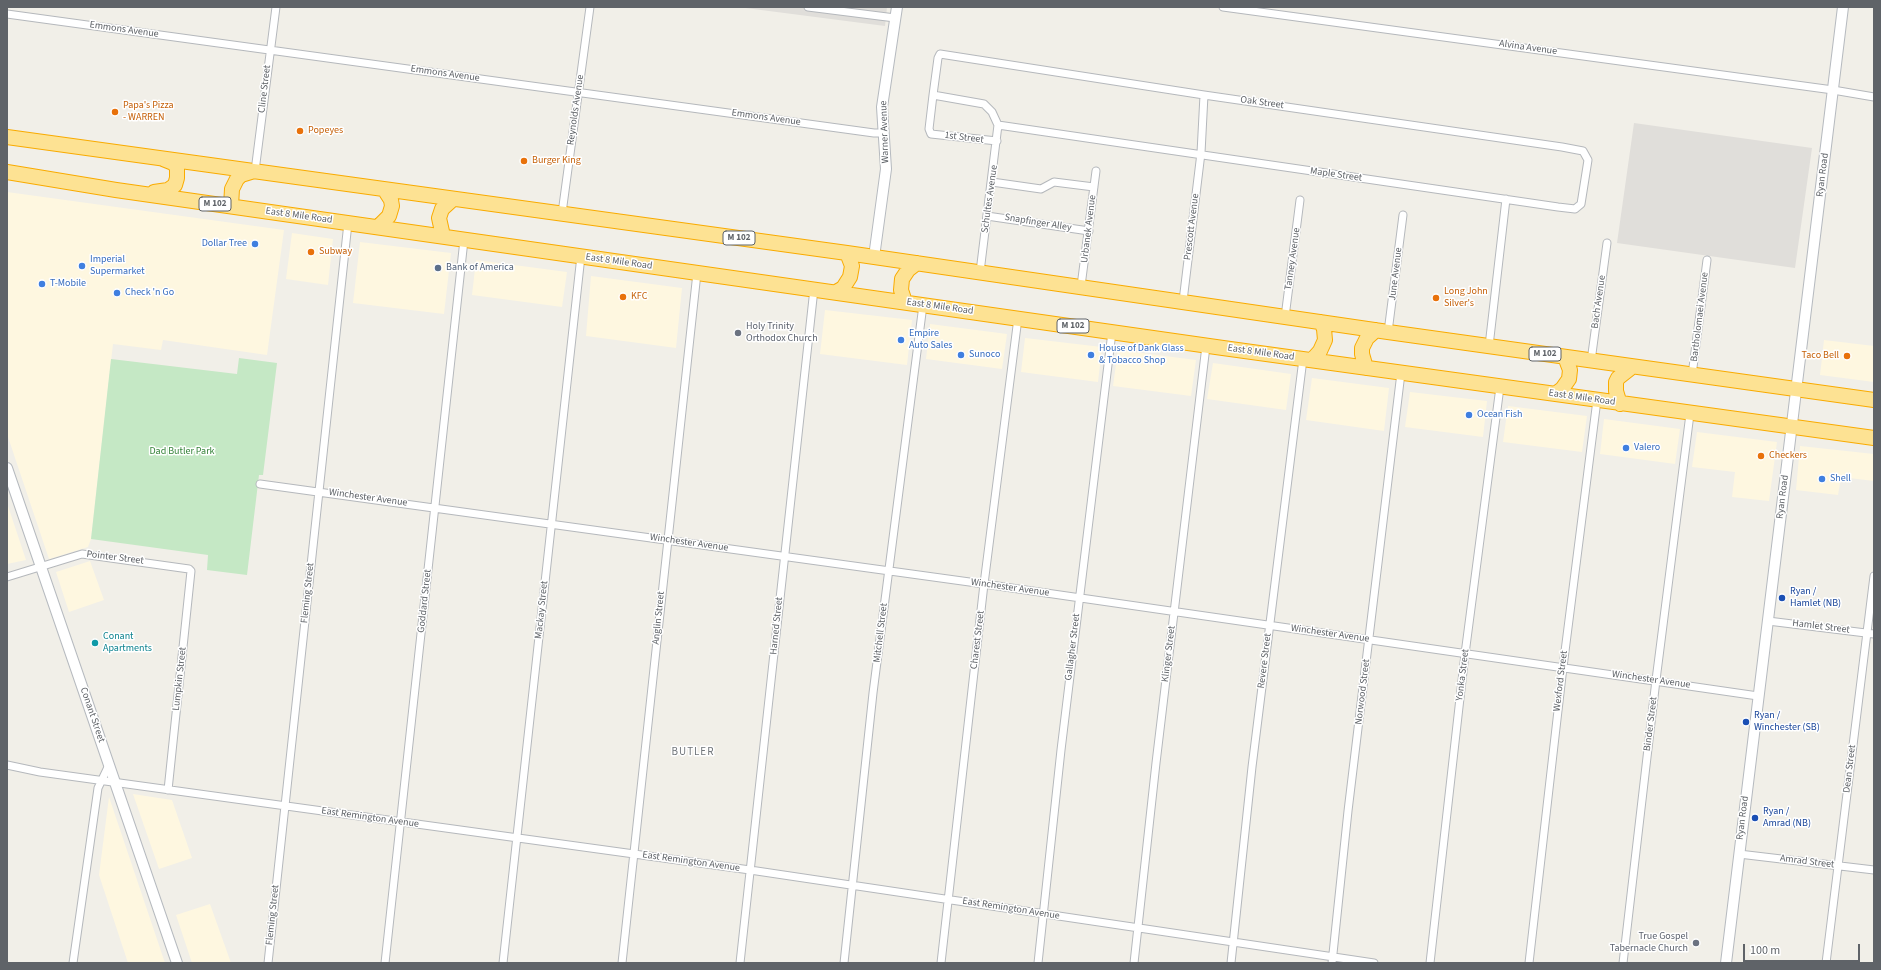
<!DOCTYPE html>
<style>
body{margin:0}
#map{position:relative;width:1881px;height:970px;overflow:hidden;background:#f1efe8;font-family:"Source Sans 3",sans-serif}
canvas{display:block}
.frame{position:absolute;inset:0;border:8px solid #5f6368;pointer-events:none}
.scale{position:absolute;left:1743px;top:944px;width:117px;height:18px;box-sizing:border-box;border:2px solid #5f6368;border-top:0;padding-left:5px;font-size:12px;line-height:14px;white-space:nowrap;color:#5f6368;-webkit-text-stroke:3px #fff;paint-order:stroke}
</style>
<div id="map">
<canvas width="1881" height="970"></canvas>
<div class="frame"></div>
<div class="scale">100 m</div>
</div>
<script>
const g = document.querySelector('canvas').getContext('2d');
g.lineJoin = 'round';
function fillPath(path, color) {
  g.fillStyle = color;
  g.fill(path, 'evenodd');
}
function poly(rows) {
  const path = new Path2D();
  for (const r of rows) {
    path.moveTo(r[0], r[1]);
    for (let i = 2; i < r.length; i += 2) path.lineTo(r[i], r[i + 1]);
  }
  return path;
}
function strokePath(path, color, width, dash) {
  g.strokeStyle = color;
  g.lineWidth = width;
  g.lineCap = dash ? 'butt' : 'round';
  g.setLineDash(dash || []);
  g.stroke(path);
}
function write(font, color, halo, rows, align = 'center') {
  g.font = font + ' "Source Sans 3",sans-serif';
  g.lineWidth = 3;
  g.setLineDash([]);
  g.textBaseline = 'middle';
  g.strokeStyle = halo;
  g.fillStyle = color;
  for (const [text, x, y, turn = 0] of rows) {
    g.save();
    g.translate(x, y);
    g.rotate((+turn || 0) * Math.PI / 180);
    g.textAlign = isNaN(turn) ? turn : align;
    if (halo) g.strokeText(text, 0, 0);
    g.fillText(text, 0, 0);
    g.restore();
  }
}
const commercial = poly([
 [7,192,284,230,267,355,163,340,161,350,113,344,91,539,88,547,49,559,7,434],
 [292,233,333,239,328,285,286,279],
 [360,242,451,253,444,314,353,303],
 [476,260,567,272,562,307,472,295],
 [591,276,682,288,676,348,586,336],
 [825,310,912,320,907,365,820,354],
 [930,324,1007,334,1002,369,926,359],
 [1025,338,1102,347,1098,382,1021,372],
 [1824,340,1874,346,1874,382,1820,375],
 [1118,350,1196,360,1191,396,1113,386],
 [1213,363,1291,374,1286,410,1207,399],
 [1312,378,1389,388,1384,431,1306,420],
 [1410,392,1487,401,1483,437,1405,427],
 [1508,406,1587,416,1582,452,1503,442],
 [1604,419,1680,429,1675,464,1600,454],
 [1697,432,1777,442,1769,501,1732,497,1735,472,1692,467],
 [1800,446,1874,454,1874,481,1841,477,1838,495,1796,490],
 [7,503,26,560,7,564],
 [90,561,104,600,69,612,56,572],
 [133,794,172,800,192,858,159,869],
 [109,797,165,963,128,963,99,875],
 [210,904,231,963,192,963,176,915]
]);
const industrial = poly([
 [738,7,887,7,885,26],
 [1634,123,1812,148,1795,268,1617,243]
]);
const green = poly([
 [239,358,277,363,263,475,259,475,247,575,207,570,208,555,91,539,111,359,237,374]
]);
const street = poly([
 [808,7,895,18],
 [1223,7,1833,90,1874,97],
 [7,14,874,133,883,133],
 [933,95,984,104,992,112,998,125,1558,207,1575,209,1581,204,1588,160,1583,151,1562,147,1204,95,940,54,938,58,933,95,929,129,931,134,997,141],
 [255,171,276,7],
 [992,182,1041,189,1054,182,1094,187],
 [562,213,590,7],
 [987,216,1089,231],
 [980,272,998,125],
 [1081,286,1096,171],
 [1183,301,1201,153,1204,95],
 [1285,317,1300,200],
 [1388,332,1403,215],
 [1489,346,1506,199],
 [1591,361,1607,243],
 [1692,375,1707,260],
 [260,484,984,584,1758,696],
 [7,577,82,554,189,569,191,571,168,790],
 [1768,621,1874,634],
 [7,765,40,772,750,870,1374,963],
 [1739,854,1874,870],
 [73,963,98,788,109,765],
 [268,963,348,223],
 [385,963,464,240],
 [503,963,581,256],
 [622,963,697,273],
 [740,963,814,289],
 [844,963,873,693,923,305],
 [941,963,984,584,1018,318],
 [1038,963,1061,750,1112,332],
 [1134,963,1156,763,1206,346],
 [1231,963,1252,767,1303,359],
 [1332,963,1348,811,1401,373],
 [1430,963,1465,654,1500,387],
 [1529,963,1563,667,1597,400],
 [1623,963,1656,680,1690,414],
 [1826,963,1874,576]
]);
const secondary = poly([
 [874,257,886,169,882,107,897,7],
 [7,468,177,963],
 [1726,963,1843,7]
]);
const highway = poly([
 [7,137,847,253,1388,332,1874,400],
 [7,172,116,190,1223,348,1874,438],
 [154,192,168,190,175,185,177,178,177,167,173,163,163,159],
 [231,206,232,189,237,179,241,175,254,171],
 [378,227,389,216,392,206,391,200,384,189],
 [443,236,439,218,442,209,453,199],
 [836,292,843,288,850,277,852,266,847,253],
 [905,302,901,290,902,279,908,270,917,263],
 [1312,360,1320,351,1325,340,1324,329,1321,322],
 [1366,368,1362,354,1362,348,1367,338,1376,330],
 [1555,394,1562,389,1569,379,1570,370,1565,357],
 [1620,404,1616,391,1616,382,1618,378,1632,367]
]);
const markers = [
 [115,112,4,"#e8710a"],
 [300,131,4,"#e8710a"],
 [524,161,4,"#e8710a"],
 [255,244,4,"#3f7fe0"],
 [311,252,4,"#e8710a"],
 [82,266,4,"#3f7fe0"],
 [438,268,4,"#5c6f8a"],
 [42,284,4,"#3f7fe0"],
 [117,293,4,"#3f7fe0"],
 [623,297,4,"#e8710a"],
 [1436,298,4,"#e8710a"],
 [738,333,4,"#6b7280"],
 [901,340,4,"#3f7fe0"],
 [961,355,4,"#3f7fe0"],
 [1091,355,4,"#3f7fe0"],
 [1847,356,4,"#e8710a"],
 [1469,415,4,"#3f7fe0"],
 [1626,448,4,"#3f7fe0"],
 [1761,456,4,"#e8710a"],
 [1822,479,4,"#3f7fe0"],
 [1782,598,4,"#1a4fb4"],
 [95,643,4,"#0f9aa8"],
 [1746,722,4,"#1a4fb4"],
 [1755,818,4,"#1a4fb4"],
 [1696,943,4,"#6b7280"]
];
const shields = [
 [215,204,32],
 [739,238,32],
 [1073,326,32],
 [1545,354,32]
];
const shieldNames = [
 ["M 102",215,204],
 ["M 102",739,238],
 ["M 102",1073,326],
 ["M 102",1545,354]
];
const streetNames = [
 ["Emmons Avenue",124,30,8],
 ["Alvina Avenue",1528,48,8],
 ["Emmons Avenue",445,74,8],
 ["Cline Street",265,89,-83],
 ["Oak Street",1262,103,8],
 ["Reynolds Avenue",576,110,-82],
 ["Emmons Avenue",766,118,8],
 ["Warner Avenue",885,132,-92],
 ["1st Street",964,138,7],
 ["Maple Street",1336,175,8],
 ["Ryan Road",1823,175,-83],
 ["Schultes Avenue",990,199,-82],
 ["East 8 Mile Road",299,216,8],
 ["Snapfinger Alley",1038,223,9],
 ["Prescott Avenue",1192,227,-83],
 ["Urbanek Avenue",1089,229,-83],
 ["Tanney Avenue",1293,259,-82],
 ["East 8 Mile Road",619,262,8],
 ["June Avenue",1396,274,-83],
 ["Bach Avenue",1599,302,-82],
 ["East 8 Mile Road",940,307,8],
 ["Bartholomaei Avenue",1700,317,-83],
 ["East 8 Mile Road",1261,353,8],
 ["East 8 Mile Road",1582,398,8],
 ["Ryan Road",1783,497,-83],
 ["Winchester Avenue",368,498,8],
 ["Winchester Avenue",689,543,8],
 ["Pointer Street",115,558,7],
 ["Winchester Avenue",1010,588,8],
 ["Fleming Street",308,593,-84],
 ["Goddard Street",425,601,-84],
 ["Mackay Street",542,610,-84],
 ["Anglin Street",659,618,-84],
 ["Harned Street",777,626,-84],
 ["Hamlet Street",1821,627,7],
 ["Mitchell Street",881,633,-83],
 ["Winchester Avenue",1330,634,8],
 ["Charest Street",978,640,-83],
 ["Gallagher Street",1073,647,-83],
 ["Klinger Street",1169,654,-83],
 ["Revere Street",1265,661,-83],
 ["Yonka Street",1463,675,-83],
 ["Lumpkin Street",180,679,-84],
 ["Winchester Avenue",1651,680,8],
 ["Wexford Street",1561,681,-83],
 ["Norwood Street",1363,692,-83],
 ["Conant Street",92,715,71],
 ["Binder Street",1651,724,-83],
 ["Dean Street",1850,769,-83],
 ["East Remington Avenue",370,818,8],
 ["Ryan Road",1743,818,-83],
 ["East Remington Avenue",691,862,8],
 ["Amrad Street",1807,862,7],
 ["East Remington Avenue",1011,909,9],
 ["Fleming Street",273,915,-84]
];
const foodNames = [
 ["Papa's Pizza",123,106],
 ["- WARREN",123,118],
 ["Popeyes",308,131],
 ["Burger King",532,161],
 ["Subway",319,252],
 ["Long John",1444,292],
 ["Silver's",1444,304],
 ["KFC",631,297],
 ["Taco Bell",1839,356,"right"],
 ["Checkers",1769,456]
];
const shopNames = [
 ["Dollar Tree",247,244,"right"],
 ["Imperial",90,260],
 ["Supermarket",90,272],
 ["T-Mobile",50,284],
 ["Check 'n Go",125,293],
 ["Empire",909,334],
 ["Auto Sales",909,346],
 ["House of Dank Glass",1099,349],
 ["& Tobacco Shop",1099,361],
 ["Sunoco",969,355],
 ["Ocean Fish",1477,415],
 ["Valero",1634,448],
 ["Shell",1830,479]
];
const serviceNames = [
 ["Bank of America",446,268]
];
const worshipNames = [
 ["Holy Trinity",746,327],
 ["Orthodox Church",746,339],
 ["True Gospel",1688,937,"right"],
 ["Tabernacle Church",1688,949,"right"]
];
const parkNames = [
 ["Dad Butler Park",182,452]
];
const transitNames = [
 ["Ryan /",1790,592],
 ["Hamlet (NB)",1790,604],
 ["Ryan /",1754,716],
 ["Winchester (SB)",1754,728],
 ["Ryan /",1763,812],
 ["Amrad (NB)",1763,824]
];
const cultureNames = [
 ["Conant",103,637],
 ["Apartments",103,649]
];
const neighbourhoodNames = [
 ["BUTLER",693,753]
];
fillPath(commercial, '#fef7e0');
fillPath(industrial, '#e0deda');
fillPath(green, '#c5e8c5');
strokePath(street, '#b5b8bc', 9);
strokePath(secondary, '#b6babf', 12);
strokePath(highway, '#f9ab00', 16);
strokePath(street, '#fff', 7);
strokePath(secondary, '#fff', 10);
strokePath(highway, '#fde293', 14);
for (const [x, y, r, color] of markers) {
  const dot = new Path2D();
  dot.arc(x, y, r, 0, 2 * Math.PI);
  g.fillStyle = color;
  g.fill(dot);
  strokePath(dot, '#fff', 1.5);
}
for (const [x, y, w] of shields) {
  const box = new Path2D();
  box.roundRect(x - w / 2, y - 7, w, 14, 3);
  g.fillStyle = '#fff';
  g.fill(box);
  strokePath(box, '#5f6368', 1);
}
write('bold 9px', '#5f6368', null, shieldNames);
write('10px', '#5f6368', '#fff', streetNames);
write('10px', '#c56008', '#fff', foodNames, 'left');
write('10px', '#366cbe', '#fff', shopNames, 'left');
write('10px', '#4e5e75', '#fff', serviceNames, 'left');
write('10px', '#5b616d', '#fff', worshipNames, 'left');
write('10px', '#348238', '#fff', parkNames);
write('10px', '#164399', '#fff', transitNames, 'left');
write('10px', '#0d838f', '#fff', cultureNames, 'left');
g.letterSpacing = '1px';
write('11px', '#70757a', '#fff', neighbourhoodNames);
g.letterSpacing = '0px';
</script>
